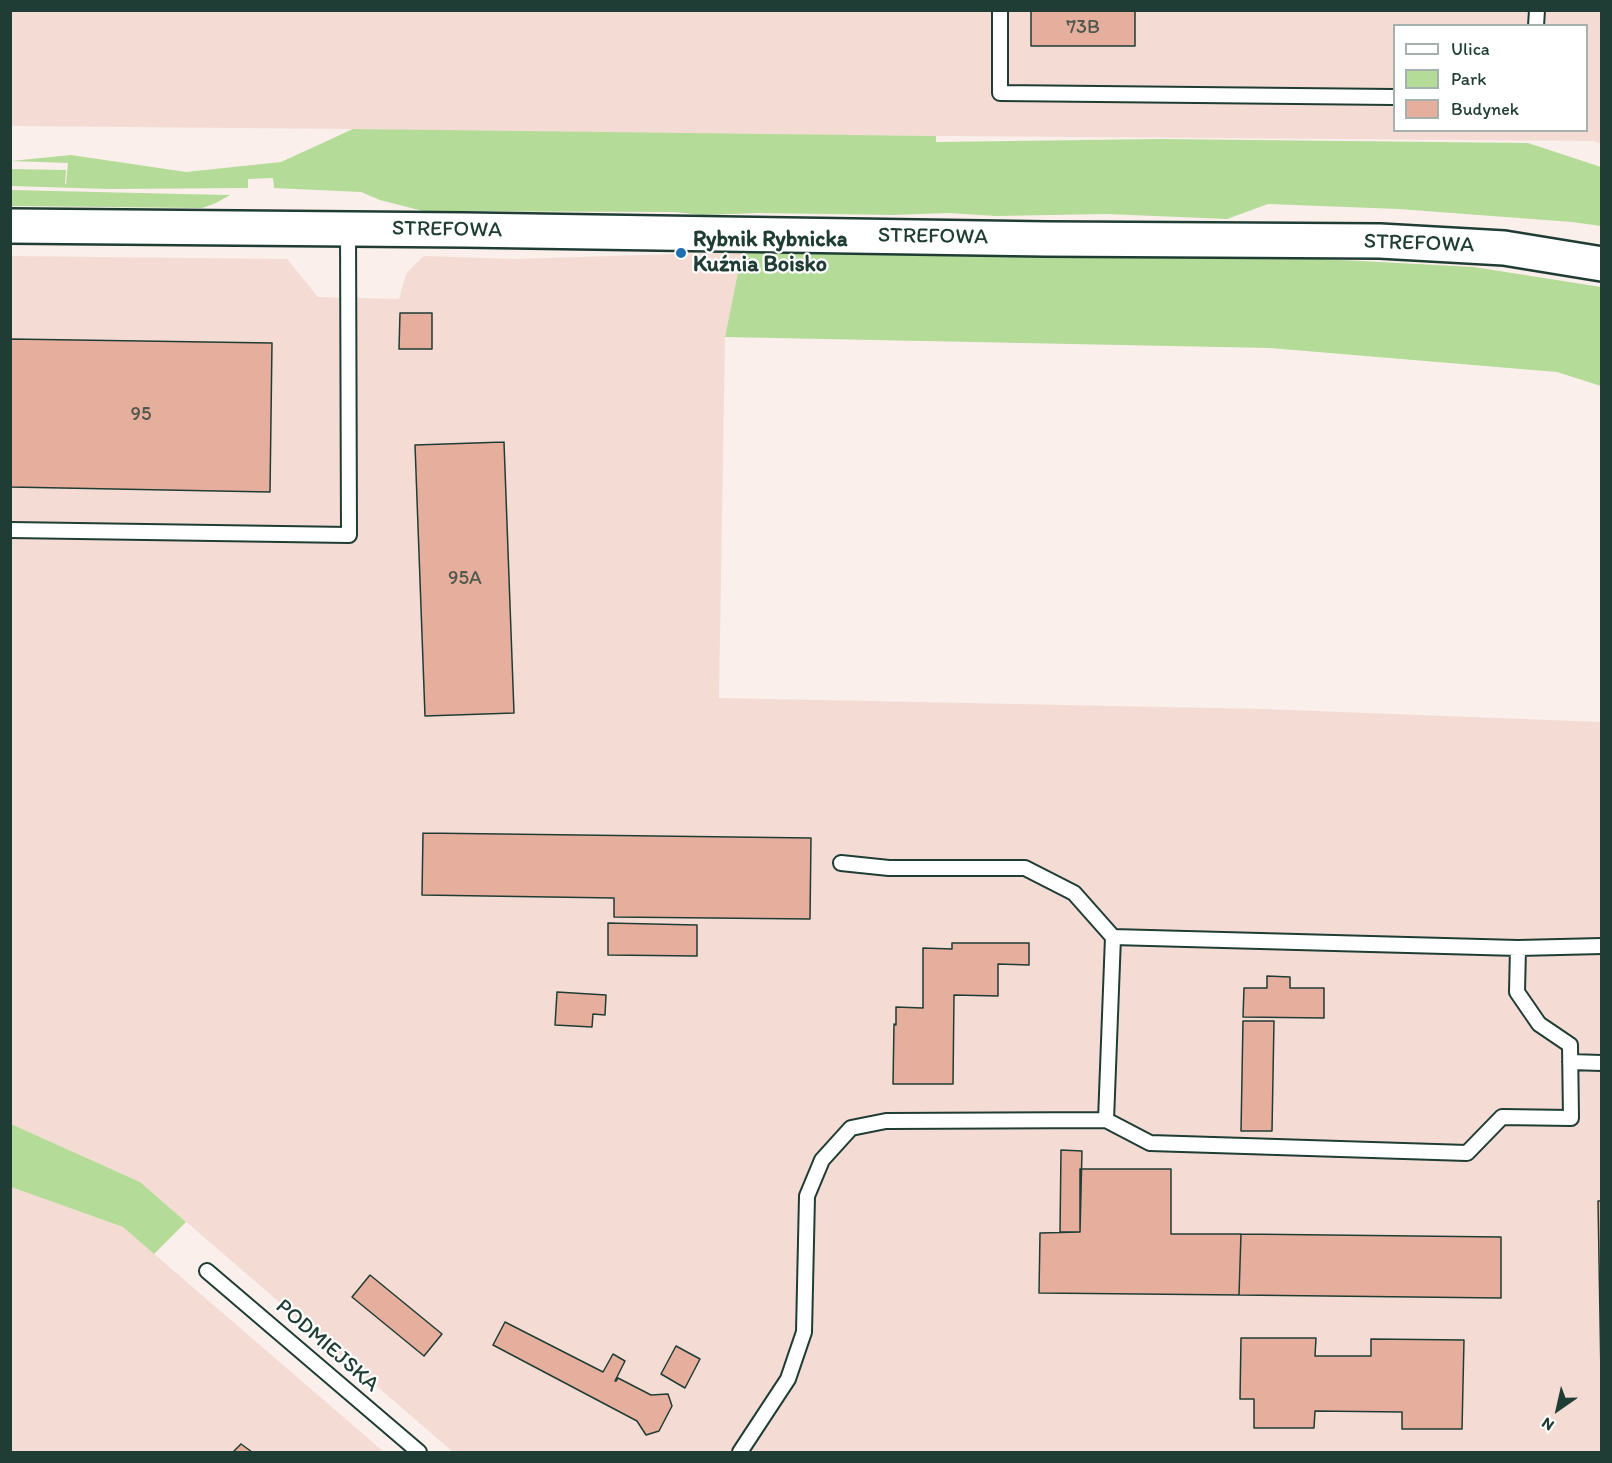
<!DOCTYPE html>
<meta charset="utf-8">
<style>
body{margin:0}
#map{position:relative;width:1612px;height:1463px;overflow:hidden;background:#faefeb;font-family:Itim,sans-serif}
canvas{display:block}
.frame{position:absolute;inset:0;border:12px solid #1f3d34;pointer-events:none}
.legend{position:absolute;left:1393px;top:24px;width:195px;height:108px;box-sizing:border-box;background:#fff;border:2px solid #a5b1ae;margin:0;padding:8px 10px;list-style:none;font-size:18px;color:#1f3d34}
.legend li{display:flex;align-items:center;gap:12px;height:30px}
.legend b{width:30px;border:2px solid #a5b1ae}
.north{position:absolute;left:1528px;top:1379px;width:60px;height:60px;-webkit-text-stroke:4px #fff;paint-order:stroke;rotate:214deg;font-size:16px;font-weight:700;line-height:24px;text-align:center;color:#1f3d34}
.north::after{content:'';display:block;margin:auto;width:21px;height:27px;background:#1f3d34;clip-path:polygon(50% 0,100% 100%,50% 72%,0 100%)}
</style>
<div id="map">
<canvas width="1612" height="1463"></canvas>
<div class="frame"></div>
<ul class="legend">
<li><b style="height:8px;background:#fff"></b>Ulica</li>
<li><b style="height:16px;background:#b4db97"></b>Park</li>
<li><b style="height:16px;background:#e6ae9d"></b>Budynek</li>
</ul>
<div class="north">N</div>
</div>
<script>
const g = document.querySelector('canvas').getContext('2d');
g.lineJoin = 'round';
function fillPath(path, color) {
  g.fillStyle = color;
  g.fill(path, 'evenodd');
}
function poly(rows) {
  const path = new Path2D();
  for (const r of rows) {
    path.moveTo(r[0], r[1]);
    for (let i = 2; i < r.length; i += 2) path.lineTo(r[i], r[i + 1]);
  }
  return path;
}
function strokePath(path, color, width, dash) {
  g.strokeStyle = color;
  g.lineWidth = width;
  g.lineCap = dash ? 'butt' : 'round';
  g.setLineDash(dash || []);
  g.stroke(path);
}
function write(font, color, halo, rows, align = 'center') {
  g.font = font + ' Itim,sans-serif';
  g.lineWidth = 4.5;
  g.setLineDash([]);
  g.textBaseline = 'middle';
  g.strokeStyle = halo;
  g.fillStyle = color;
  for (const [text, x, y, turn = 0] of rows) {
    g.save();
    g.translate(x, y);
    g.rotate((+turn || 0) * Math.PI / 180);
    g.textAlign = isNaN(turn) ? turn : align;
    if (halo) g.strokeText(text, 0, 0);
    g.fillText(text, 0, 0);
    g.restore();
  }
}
const built = poly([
 [11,11,1601,11,1601,144,1593,141,563,133,353,129,11,126],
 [1394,26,1586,26,1586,130,1394,130],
 [742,252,725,337,719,698,1263,709,1601,722,1601,1452,453,1452,140,1182,11,1124,11,256,287,259,318,297,399,299,406,274,415,264,424,256,514,259],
 [11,1187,123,1227,384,1452,11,1452]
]);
const green = poly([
 [353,129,936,136,936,142,1161,139,1528,143,1601,167,1601,226,1572,222,1399,209,1268,204,1227,219,1107,214,996,216,948,213,893,215,759,213,702,215,675,212,423,211,380,200,361,192,274,188,273,178,248,179,248,188,109,189,11,186,11,169,66,170,65,184,66,184,68,163,11,161,71,155,186,172,281,162],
 [11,190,181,194,230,195,216,203,202,208,11,206],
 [1170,251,1474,267,1601,287,1601,386,1557,372,1270,348,725,337,742,252],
 [11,1124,140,1182,186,1222,154,1254,123,1227,11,1187]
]);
const building = poly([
 [1031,10,1135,10,1135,46,1031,46,1031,10],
 [400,313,432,313,432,349,399,349,400,313],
 [10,339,272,343,270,492,10,487,10,339],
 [504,442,514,713,425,716,415,445,504,442],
 [423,833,811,838,810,919,614,917,614,898,422,895,423,833],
 [608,923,697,925,697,956,608,955,608,923],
 [952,943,1029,943,1029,965,998,964,998,996,954,995,953,1084,893,1084,894,1024,896,1025,896,1007,923,1008,923,948,952,949,952,943],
 [1267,976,1290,977,1290,988,1324,988,1324,1018,1243,1017,1244,988,1267,988,1267,976],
 [557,992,606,995,605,1015,593,1014,592,1027,555,1025,557,992],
 [1243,1021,1274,1021,1272,1131,1241,1131,1243,1021],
 [1061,1150,1082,1151,1080,1232,1060,1232,1061,1150],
 [1080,1169,1171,1169,1171,1234,1241,1234,1239,1295,1039,1293,1040,1233,1080,1232,1080,1169],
 [1598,1201,1602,1201,1602,1435,1598,1201],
 [1241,1234,1501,1237,1501,1298,1239,1295,1241,1234],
 [370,1275,442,1334,424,1356,352,1297,370,1275],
 [505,1322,603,1372,613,1354,625,1361,615,1381,616,1381,618,1378,651,1395,668,1394,672,1406,659,1431,646,1435,637,1421,493,1345,505,1322],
 [1241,1338,1316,1338,1315,1356,1371,1356,1371,1339,1464,1340,1462,1429,1402,1429,1402,1412,1315,1411,1314,1428,1254,1428,1254,1399,1240,1399,1241,1338],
 [676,1346,700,1359,685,1388,661,1374,676,1346],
 [241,1444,252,1452,233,1452,241,1444]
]);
const lane = poly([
 [1000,10,1000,93,1394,97],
 [1536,26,1537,10],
 [10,530,349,535,348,229],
 [841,863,889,868,1025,868,1074,893,1113,937,1106,1120],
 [1113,937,1518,948,1602,946],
 [1570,1062,1602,1063],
 [207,1271,419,1452],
 [740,1452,788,1379,804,1332,807,1196,822,1160,851,1128,886,1121,1106,1120,1150,1143,1467,1153,1502,1117,1571,1118,1570,1045,1539,1024,1517,992,1518,948]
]);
const secondary = poly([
 [10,226,465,230,1046,239,1380,241,1504,248,1602,264]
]);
const markers = [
 [681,253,6,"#1f6fb2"]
];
const numberNames = [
 ["73B",1083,28],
 ["95",141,415],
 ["95A",465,579]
];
const streetNames = [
 ["STREFOWA",447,230,1],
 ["STREFOWA",933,237,1],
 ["STREFOWA",1419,244,2],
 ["PODMIEJSKA",327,1346,41]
];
const poiNames = [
 ["Rybnik Rybnicka",693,240],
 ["Kuźnia Boisko",693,265]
];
fillPath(built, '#f4dcd4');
fillPath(green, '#b4db97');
fillPath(building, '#e6ae9d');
strokePath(building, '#1f3d34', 1.5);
strokePath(lane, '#1f3d34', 18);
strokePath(secondary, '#1f3d34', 38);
strokePath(lane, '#fff', 14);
strokePath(secondary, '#fff', 33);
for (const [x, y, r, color] of markers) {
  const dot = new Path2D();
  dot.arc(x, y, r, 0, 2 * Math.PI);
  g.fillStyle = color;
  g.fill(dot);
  strokePath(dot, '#fff', 2);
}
write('20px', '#51594e', null, numberNames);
write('22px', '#1f3d34', '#fff', streetNames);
write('bold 22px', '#1f3d34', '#fff', poiNames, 'left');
</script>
